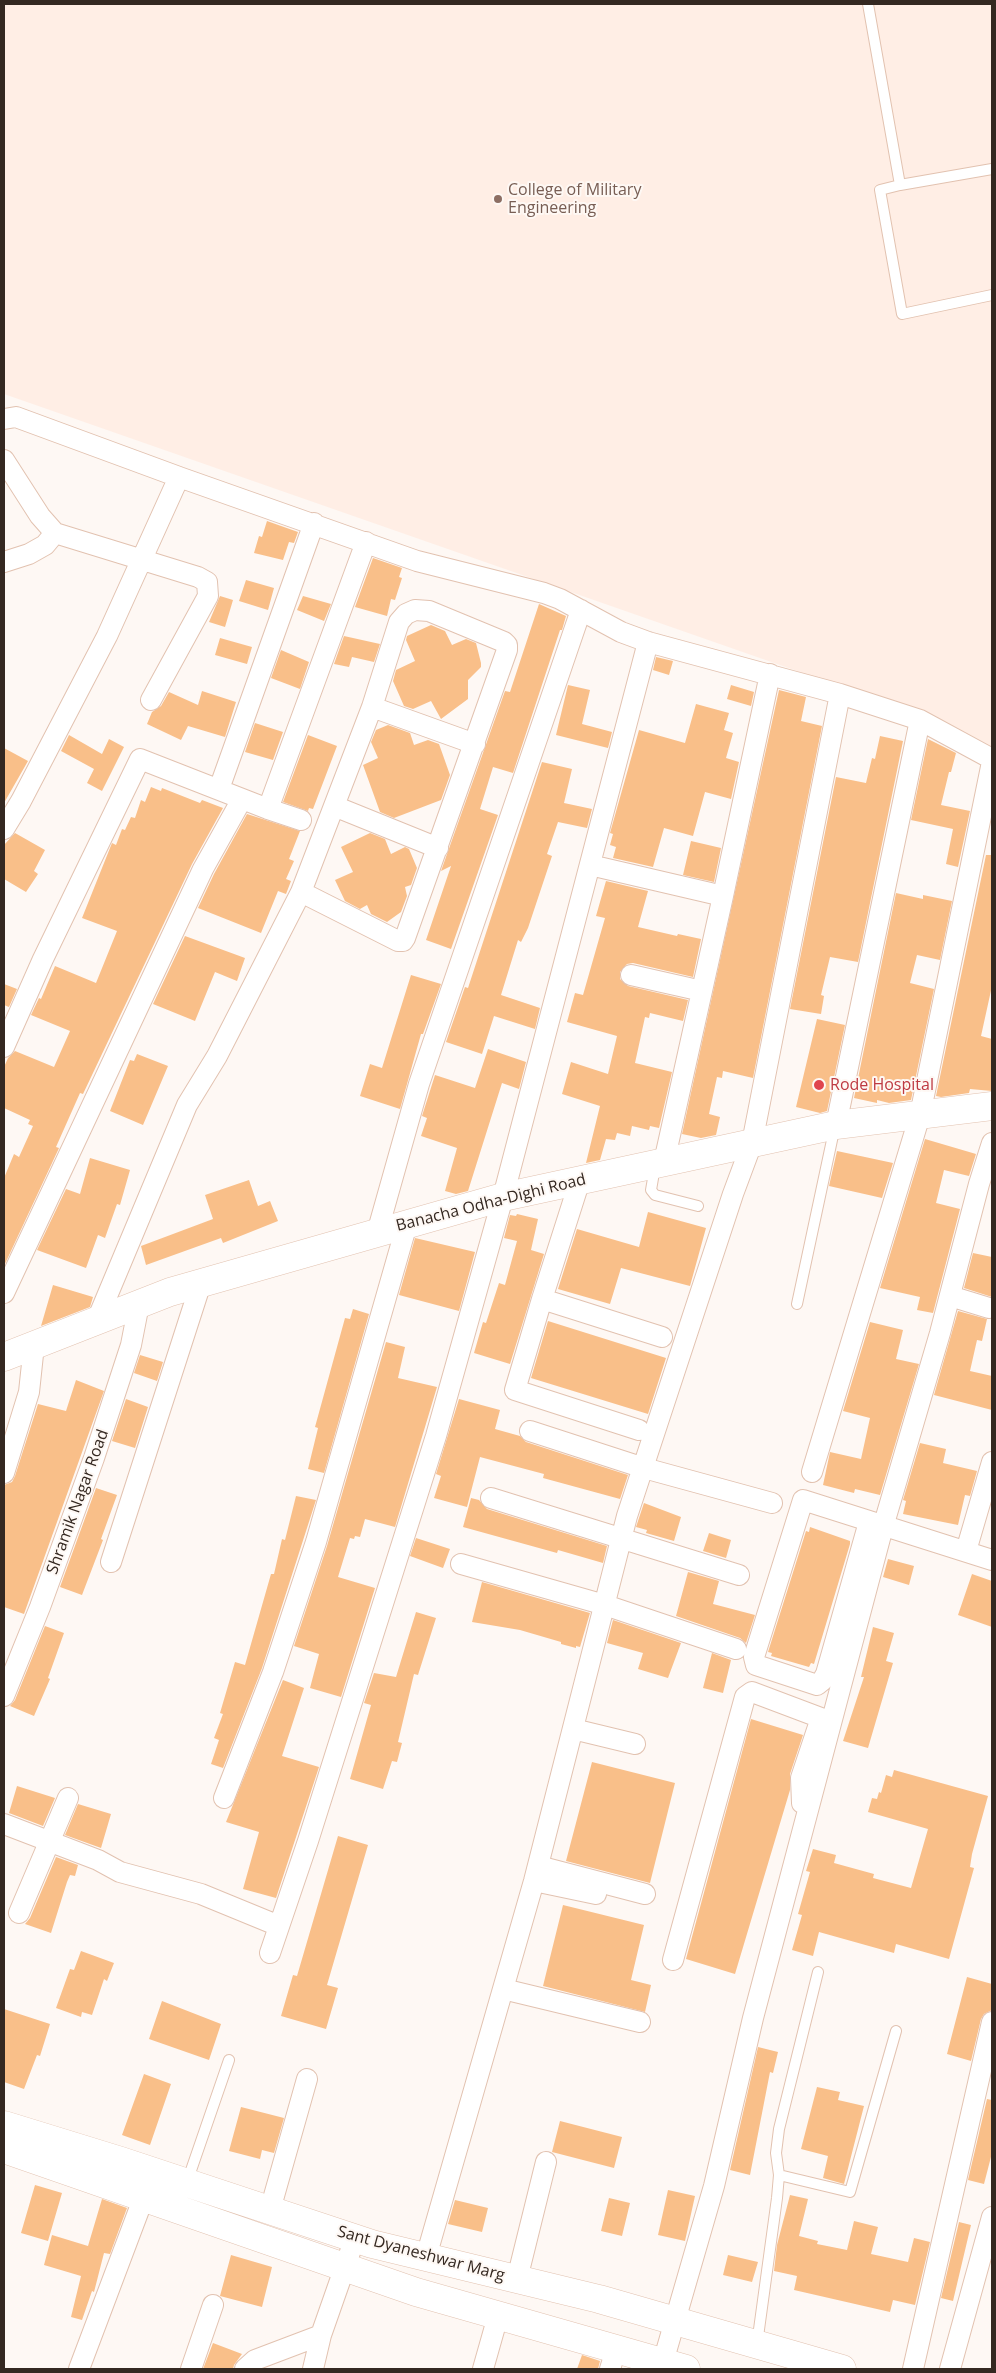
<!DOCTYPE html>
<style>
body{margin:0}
#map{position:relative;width:996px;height:2373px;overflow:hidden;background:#fef8f4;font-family:"Open Sans",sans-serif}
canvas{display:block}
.frame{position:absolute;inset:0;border:5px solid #342821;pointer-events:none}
</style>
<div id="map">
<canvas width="996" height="2373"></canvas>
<div class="frame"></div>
</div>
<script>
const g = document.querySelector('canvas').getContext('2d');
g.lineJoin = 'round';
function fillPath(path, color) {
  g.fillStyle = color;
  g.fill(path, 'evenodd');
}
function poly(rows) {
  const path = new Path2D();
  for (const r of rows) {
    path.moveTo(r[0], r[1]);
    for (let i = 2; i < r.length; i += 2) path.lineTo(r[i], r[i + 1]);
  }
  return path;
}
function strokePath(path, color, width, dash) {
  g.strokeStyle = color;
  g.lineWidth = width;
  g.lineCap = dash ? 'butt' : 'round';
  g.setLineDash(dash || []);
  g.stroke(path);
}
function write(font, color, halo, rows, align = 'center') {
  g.font = font + ' "Open Sans",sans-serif';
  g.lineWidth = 4;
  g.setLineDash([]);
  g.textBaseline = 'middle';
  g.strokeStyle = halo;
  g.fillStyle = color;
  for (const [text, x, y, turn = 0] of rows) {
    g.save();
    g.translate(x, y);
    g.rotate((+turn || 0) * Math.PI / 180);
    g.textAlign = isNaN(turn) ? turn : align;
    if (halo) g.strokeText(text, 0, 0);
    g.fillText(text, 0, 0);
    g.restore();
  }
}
const built = poly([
 [4,4,992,4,992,752,903,708,4,394]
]);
const building = poly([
 [267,521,298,532,294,543,289,542,283,560,254,553,259,536,262,537],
 [373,558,402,568,399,577,402,578,395,600,391,599,387,616,355,607],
 [246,580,274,588,268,610,239,601],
 [220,596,233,600,225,627,209,622],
 [303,596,331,604,324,621,297,610],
 [539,604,566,616,562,630,560,630,513,773,493,767,480,809,498,815,451,949,426,940,451,866,441,871,505,691,510,692],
 [431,625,445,631,452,645,466,639,476,643,481,663,481,667,468,680,468,699,441,719,431,701,413,709,404,706,393,681,396,670,415,661,406,640,407,636],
 [344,636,380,644,374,662,352,657,349,667,334,664],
 [220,638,252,647,247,664,215,655],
 [281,650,309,662,300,689,271,678],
 [656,657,673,661,669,675,653,670],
 [568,685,590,690,582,724,612,732,608,748,556,735],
 [731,685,754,692,751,706,727,699],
 [779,690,806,697,801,721,822,726,753,1078,723,1071,722,1078,717,1077,709,1114,720,1117,716,1135,701,1138,682,1134],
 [202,691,236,702,225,737,188,726,181,740,147,724,152,712,161,706,169,692,198,705],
 [696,704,729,713,724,730,733,733,726,758,739,762,731,799,705,792,693,836,664,828,653,867,613,858,616,847,610,845,613,834,610,833,639,730,685,743],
 [255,723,283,732,273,760,245,752],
 [388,725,410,733,414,745,428,740,439,744,450,775,441,800,394,818,380,812,363,765,378,758,371,742,376,730],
 [69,735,102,754,109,739,124,747,102,791,87,783,94,769,61,751],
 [308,735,337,746,313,809,309,808,308,811,283,802],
 [880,736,903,741,858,962,830,957,821,995,824,996,821,1014,790,1009,836,777,866,783,872,758,875,759],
 [928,739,956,753,951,772,949,772,941,805,970,811,958,867,946,864,953,829,911,820],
 [4,748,28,761,4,803],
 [542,762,572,769,564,803,592,809,587,828,558,822,547,854,552,856,528,928,521,942,518,940,501,995,540,1008,535,1029,494,1016,482,1054,446,1042,465,987,468,988],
 [151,787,161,791,162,788,200,803,202,800,223,808,192,864,83,1094,80,1093,56,1147,59,1148,4,1266,4,1178,14,1154,19,1157,33,1126,28,1124,30,1120,4,1108,4,1067,8,1058,15,1051,54,1067,70,1031,31,1015,39,998,41,999,55,966,96,983,117,931,82,918,112,843,116,845,122,829,125,830,131,817,135,818,141,800,145,802],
 [247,814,300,831,289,859,294,861,286,879,291,881,286,894,278,891,261,933,198,908,214,874],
 [15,833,45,850,34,871,38,874,26,892,4,879,4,845],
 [370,833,385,839,391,854,405,847,409,849,417,868,411,885,405,887,407,896,401,912,387,922,371,914,367,905,360,909,345,901,335,880,353,872,341,847],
 [691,841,721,848,714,882,683,875],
 [986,855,992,855,992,986,981,1036,992,1039,992,1091,970,1089,969,1093,941,1097,936,1096],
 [606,881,648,891,638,927,677,936,678,934,701,939,693,977,633,963,627,964,620,972,620,979,628,986,688,1000,683,1021,650,1013,649,1018,645,1017,635,1063,672,1072,659,1128,650,1126,649,1130,632,1126,630,1136,617,1133,615,1140,606,1139,600,1160,586,1163,600,1106,562,1094,571,1062,608,1074,617,1036,567,1022,575,993,583,995,605,918,596,916],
 [896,893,923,899,923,895,952,901,940,960,917,955,910,983,934,989,911,1100,889,1103,877,1100,877,1103,854,1098],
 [185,936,245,958,237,981,215,972,195,1021,153,1004],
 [411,975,441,984,423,1034,421,1034,400,1109,360,1096,370,1064,382,1068],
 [4,984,17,989,9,1007,4,1005],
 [817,1019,845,1025,827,1111,820,1113,796,1107],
 [488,1049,526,1062,519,1089,502,1083,468,1191,456,1194,445,1191,457,1148,421,1136,427,1118,422,1116,435,1075,475,1088],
 [137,1054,168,1066,143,1125,110,1111,130,1060,134,1061],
 [925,1139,976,1154,969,1176,944,1170,936,1203,960,1209,933,1313,917,1310,920,1297,880,1288],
 [837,1151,893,1163,882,1198,829,1186],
 [90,1158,130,1170,120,1205,117,1204,105,1238,98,1235,86,1268,37,1250,66,1189,80,1194],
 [249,1180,258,1206,270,1201,278,1221,223,1243,221,1238,146,1265,141,1246,213,1219,205,1195],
 [648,1212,706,1228,690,1286,621,1268,610,1304,558,1289,577,1229,639,1247],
 [517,1214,538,1219,531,1250,544,1254,510,1364,474,1353,483,1322,486,1323,499,1283,505,1285,517,1241,504,1238,510,1215,516,1216],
 [415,1238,475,1252,459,1311,399,1295],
 [973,1253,992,1257,992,1297,964,1288],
 [53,1285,93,1297,90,1307,41,1326],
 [353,1309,369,1314,324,1473,308,1469,318,1428,315,1427,345,1318,350,1319],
 [958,1311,987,1319,982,1341,977,1340,970,1371,992,1376,992,1410,934,1395],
 [548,1321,666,1358,648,1414,531,1378],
 [870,1322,903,1330,896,1359,919,1364,880,1495,855,1489,854,1493,823,1485,830,1452,861,1459,870,1418,843,1411],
 [386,1342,405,1347,398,1378,437,1387,395,1527,365,1519,360,1537,355,1536,354,1539,350,1538,338,1577,375,1588,341,1697,310,1688,319,1654,294,1646,327,1546],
 [140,1355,163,1362,157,1381,134,1373],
 [76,1380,104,1391,24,1614,4,1607,4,1485,12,1482,15,1476,38,1404,66,1411],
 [126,1399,148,1407,135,1448,112,1441],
 [459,1399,500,1410,495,1429,520,1436,526,1442,628,1475,620,1499,543,1478,544,1474,480,1457,467,1507,434,1498,441,1476,436,1474],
 [920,1443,946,1449,943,1463,977,1471,970,1496,965,1495,958,1525,903,1514,906,1501,903,1500],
 [96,1488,117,1495,101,1539,103,1540,82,1595,60,1587],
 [296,1496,316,1500,262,1668,223,1768,211,1764,219,1740,214,1738,223,1714,220,1713,235,1662,245,1665,271,1574,274,1574,282,1539,285,1540],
 [471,1498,479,1500,487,1509,607,1546,603,1563,558,1550,557,1553,463,1527],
 [644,1503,681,1517,674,1541,646,1533,647,1530,636,1527],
 [810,1527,850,1541,850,1544,814,1664,811,1663,809,1667,771,1656,772,1653,768,1652,806,1531,809,1532],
 [709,1533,731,1540,726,1558,703,1551],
 [416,1538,450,1549,443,1568,410,1556],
 [888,1559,914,1566,909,1585,883,1577],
 [688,1572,719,1581,713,1604,755,1615,746,1643,740,1638,676,1616],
 [972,1574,992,1581,992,1627,958,1615],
 [482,1582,590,1613,580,1647,576,1646,576,1648,561,1644,561,1642,520,1630,472,1622],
 [416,1612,436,1618,418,1675,414,1674,398,1742,402,1743,397,1762,392,1761,383,1789,350,1779,371,1705,364,1703,374,1673,396,1677],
 [613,1620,681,1643,668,1678,638,1669,643,1653,607,1643],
 [45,1626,64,1633,48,1678,50,1679,34,1716,10,1706,15,1700],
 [873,1627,894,1633,886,1661,893,1663,868,1748,843,1741,864,1677,861,1677],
 [712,1653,731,1660,723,1693,703,1688],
 [283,1680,304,1688,282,1756,319,1767,276,1898,243,1889,259,1832,226,1822],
 [751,1719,803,1735,790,1774,790,1790,735,1974,686,1959],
 [592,1762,675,1783,650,1883,566,1861],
 [894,1770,988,1796,972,1854,970,1867,974,1868,949,1959,896,1944,894,1953,819,1932,813,1956,792,1950,802,1915,798,1914,810,1872,806,1871,813,1849,836,1855,834,1863,874,1874,873,1878,911,1888,928,1829,868,1812,872,1798,877,1799,879,1792,881,1793,886,1775,892,1777],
 [17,1786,55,1798,43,1826,9,1813],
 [78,1804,111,1814,101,1848,65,1835],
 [338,1836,368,1845,327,1985,338,1988,326,2029,281,2016,293,1975,297,1976],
 [56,1857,78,1865,75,1876,70,1875,67,1882,51,1933,25,1924,30,1918],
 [563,1905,644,1925,631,1980,651,1985,645,2012,543,1986],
 [81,1951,114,1963,107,1981,104,1979,92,2015,82,2012,81,2017,56,2008,70,1969,74,1970],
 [967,1977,992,1984,992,2010,984,2014,981,2019,971,2061,947,2054],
 [162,2001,221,2024,209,2060,149,2039],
 [4,2009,50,2024,40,2056,37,2055,24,2089,4,2082],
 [758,2047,778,2052,773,2073,770,2072,750,2175,730,2170],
 [144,2074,171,2084,150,2145,122,2135],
 [817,2087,840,2092,838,2100,864,2106,844,2184,823,2178,828,2156,801,2149],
 [987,2099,992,2100,992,2153,984,2184,968,2180],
 [241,2107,284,2118,274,2153,262,2150,260,2159,229,2151],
 [560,2121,622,2137,614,2168,552,2152],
 [35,2185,62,2193,48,2241,21,2233],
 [668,2190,695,2196,685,2241,658,2235],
 [790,2195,808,2199,799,2236,818,2241,817,2244,847,2250,854,2221,878,2227,871,2254,908,2262,914,2238,930,2242,915,2305,893,2300,890,2312,794,2290,797,2276,774,2271,777,2245],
 [609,2198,630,2203,622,2236,601,2231],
 [102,2199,127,2208,110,2254,104,2253,94,2292,92,2291,82,2320,71,2317,81,2276,44,2265,52,2235,88,2246],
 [455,2200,488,2208,482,2232,448,2224],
 [959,2222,971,2225,953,2301,941,2298],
 [231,2255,272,2267,262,2307,220,2296],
 [728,2255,758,2262,752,2282,723,2275],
 [213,2343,242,2354,234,2365,233,2369,203,2369],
 [582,2355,600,2361,598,2369,577,2369]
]);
const lane = poly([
 [868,4,900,185],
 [992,169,900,185,880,190,902,314,992,295],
 [655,1167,651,1190,655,1195,698,1206],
 [797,1304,835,1126],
 [779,2175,850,2192,896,2031],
 [187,2182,229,2060],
 [757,2344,777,2198,779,2175,776,2153,779,2129,818,1972]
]);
const street = poly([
 [4,419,16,417,179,477],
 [4,460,40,516,55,533],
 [4,562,29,554,45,545,55,533,198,577,207,582,208,596,151,700],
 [372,707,475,744],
 [219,789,314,523],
 [334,806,438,848],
 [268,809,366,542],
 [4,829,21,801,107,636,179,477,417,561,544,593,560,599,621,632,648,642,840,694,920,720,992,759],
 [590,865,723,896],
 [631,975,702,991],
 [4,1047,43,959,140,759,268,809,301,820],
 [836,1125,920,720],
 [664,1162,723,896,770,674],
 [580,1180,542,1299,662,1337],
 [377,1233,419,1084,581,610],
 [4,1293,203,869,242,799],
 [950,1296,989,1308],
 [542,1299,515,1390,639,1430],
 [97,1320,187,1105,217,1056,301,892,372,707,399,622,406,614,415,610,429,611,504,642,507,645,507,650,405,938,403,941,398,941,301,892],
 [530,1431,644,1468,772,1503],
 [812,1472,920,1115,992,762],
 [4,1473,29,1392,34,1345],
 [491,1498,739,1575],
 [869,1522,826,1674,822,1681,817,1685,756,1665,754,1657,803,1500,992,1560],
 [966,1551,992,1462],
 [111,1562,201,1283],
 [461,1564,605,1605,736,1649],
 [4,1696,40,1607,94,1458,131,1345,139,1304],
 [573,1729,635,1744],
 [224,1798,273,1672,316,1542,407,1224],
 [4,1824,98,1860,120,1872,201,1894,279,1926],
 [538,1866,645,1894],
 [534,1881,596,1894],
 [19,1913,68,1798],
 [270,1953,308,1841,436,1436,503,1197,648,642],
 [673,1960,745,1697,752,1692,821,1718,801,1778,802,1803,807,1806],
 [503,1989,640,2022],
 [270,2210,307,2079],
 [426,2257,534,1881,627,1516,733,1194,752,1143,840,694],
 [517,2279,546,2162],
 [79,2369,148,2186],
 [191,2369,213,2305],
 [245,2369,255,2360,321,2335],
 [313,2369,321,2335,355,2238],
 [483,2369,498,2316],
 [610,2369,616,2350],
 [661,2369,714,2186,753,2018,883,1527,940,1333,979,1184,992,1143],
 [913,2369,992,2022],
 [950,2369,992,2217]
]);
const secondary = poly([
 [4,1357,170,1292,503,1197,836,1125,992,1106]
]);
const primary = poly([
 [4,2125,121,2161,372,2244,599,2299,842,2369],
 [4,2149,416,2292,686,2369]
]);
const markers = [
 [498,199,5,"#8d6e63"],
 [819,1085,6,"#e0444e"]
];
const educationNames = [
 ["College of Military",508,190],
 ["Engineering",508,208]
];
const healthNames = [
 ["Rode Hospital",830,1085]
];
const streetNames = [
 ["Banacha Odha-Dighi Road",491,1203,-14],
 ["Shramik Nagar Road",78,1502,-70],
 ["Sant Dyaneshwar Marg",421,2254,15]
];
fillPath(built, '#ffeee5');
fillPath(building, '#f9bf89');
strokePath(lane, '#e2c2b0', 12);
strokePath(street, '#e2c2b0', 22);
strokePath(secondary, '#e2c2b0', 29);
strokePath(primary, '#e2c2b0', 29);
strokePath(lane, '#fff', 10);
strokePath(street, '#fff', 20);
strokePath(secondary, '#fff', 28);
strokePath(primary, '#fff', 28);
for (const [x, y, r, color] of markers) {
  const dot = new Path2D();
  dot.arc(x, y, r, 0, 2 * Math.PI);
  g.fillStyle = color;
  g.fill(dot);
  strokePath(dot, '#fef8f4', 2);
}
write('16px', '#785e54', '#fef8f4', educationNames, 'left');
write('16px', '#be3a42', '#fef8f4', healthNames, 'left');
write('16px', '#342821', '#fef8f4', streetNames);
</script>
